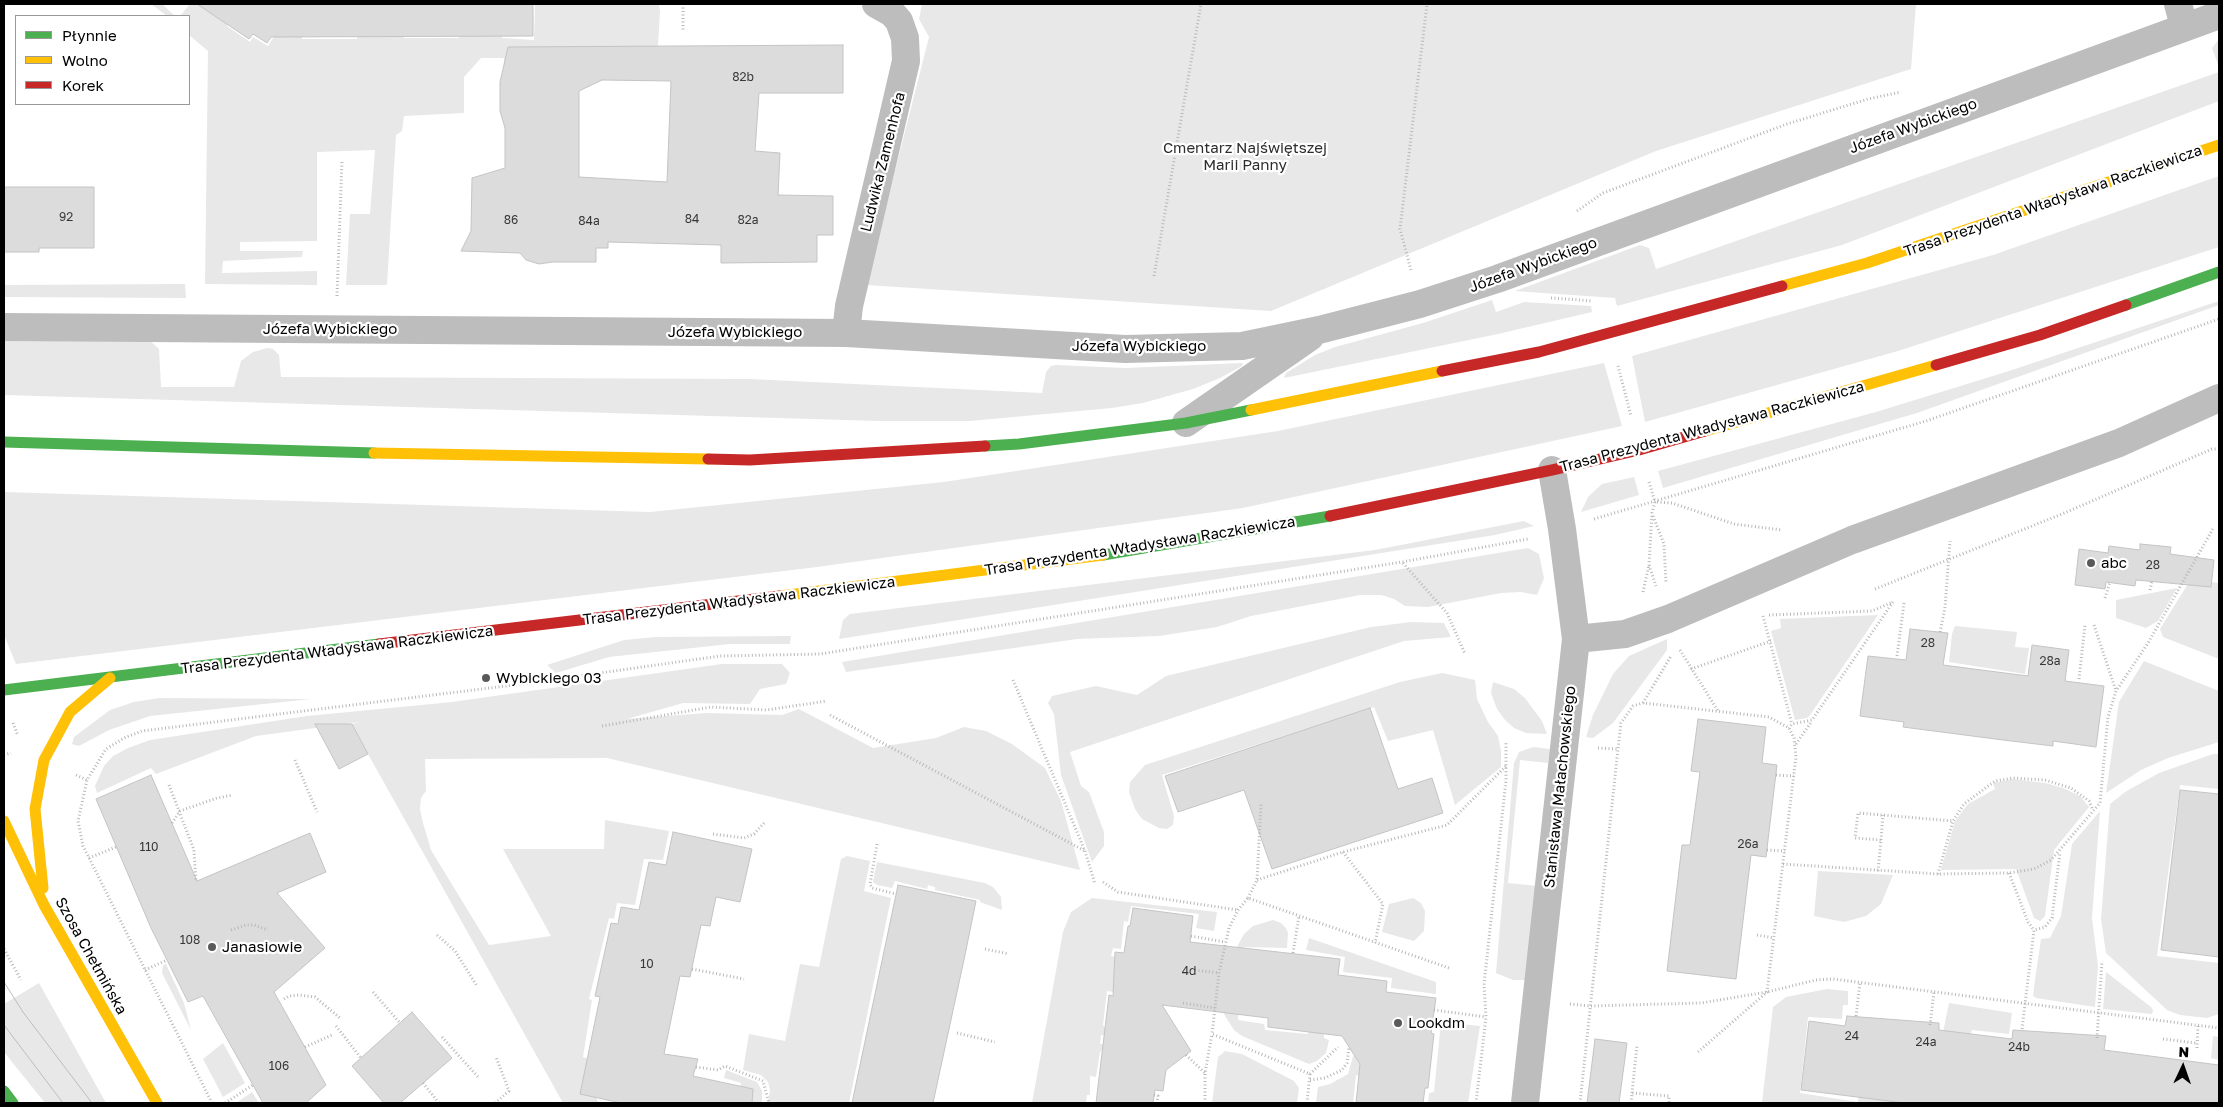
<!DOCTYPE html>
<meta charset="utf-8">
<style>
body{margin:0}
#map{position:relative;width:2223px;height:1107px;overflow:hidden;background:#fff;font-family:"Golos Text",sans-serif}
canvas{display:block}
.frame{position:absolute;inset:0;border:5px solid #000;pointer-events:none}
.legend{position:absolute;left:15px;top:15px;width:175px;height:90px;box-sizing:border-box;background:#fff;border:1px solid #999;margin:0;padding:6px 9px;list-style:none;font-size:15px;color:#000}
.legend li{display:flex;align-items:center;gap:10px;height:25px}
.legend b{width:25px;border:1px solid #999}
.north{position:absolute;left:2158px;top:1042px;width:50px;height:50px;-webkit-text-stroke:4px #fff;paint-order:stroke;rotate:3deg;font-size:14px;font-weight:700;line-height:20px;text-align:center;color:#000}
.north::after{content:'';display:block;margin:auto;width:18px;height:22px;background:#000;clip-path:polygon(50% 0,100% 100%,50% 72%,0 100%)}
</style>
<div id="map">
<canvas width="2223" height="1107"></canvas>
<div class="frame"></div>
<ul class="legend">
<li><b style="height:6px;background:#4caf50"></b>Płynnie</li>
<li><b style="height:6px;background:#ffc107"></b>Wolno</li>
<li><b style="height:6px;background:#c62828"></b>Korek</li>
</ul>
<div class="north">N</div>
</div>
<script>
const g = document.querySelector('canvas').getContext('2d');
g.lineJoin = 'round';
function fillPath(path, color) {
  g.fillStyle = color;
  g.fill(path, 'evenodd');
}
function poly(rows) {
  const path = new Path2D();
  for (const r of rows) {
    path.moveTo(r[0], r[1]);
    for (let i = 2; i < r.length; i += 2) path.lineTo(r[i], r[i + 1]);
  }
  return path;
}
function strokePath(path, color, width, dash) {
  g.strokeStyle = color;
  g.lineWidth = width;
  g.lineCap = dash ? 'butt' : 'round';
  g.setLineDash(dash || []);
  g.stroke(path);
}
function write(font, color, halo, rows, align = 'center') {
  g.font = font + ' "Golos Text",sans-serif';
  g.lineWidth = 4.5;
  g.setLineDash([]);
  g.textBaseline = 'middle';
  g.strokeStyle = halo;
  g.fillStyle = color;
  for (const [text, x, y, turn = 0] of rows) {
    g.save();
    g.translate(x, y);
    g.rotate((+turn || 0) * Math.PI / 180);
    g.textAlign = isNaN(turn) ? turn : align;
    if (halo) g.strokeText(text, 0, 0);
    g.fillText(text, 0, 0);
    g.restore();
  }
}
const green = poly([
 [151,4,162,4,175,16,167,16],
 [190,4,232,4,237,7,241,5,227,26,250,42,253,37,268,46,282,24,302,31,302,39,357,39,358,30,404,29,404,38,459,38,459,30,502,30,502,38,534,40,535,4,659,4,660,11,658,46,505,75,504,58,481,58,464,77,464,113,404,116,402,131,396,135,387,285,346,285,350,214,370,214,375,150,317,152,317,241,240,242,240,251,303,251,302,257,223,261,222,273,317,271,317,285,205,284,208,51,189,35,189,16,180,16],
 [922,4,1916,4,1911,69,1656,151,1271,311,866,285,929,37,919,19],
 [2219,39,2219,67,2212,48],
 [2219,72,2219,101,1842,245,1617,306,1615,298,1515,291,1640,245,1649,248,1656,269],
 [2219,176,2219,247,1898,351,1645,422,1632,356,1993,255],
 [185,284,186,298,4,297,4,285],
 [1492,300,1496,312,1524,302,1591,306,1592,312,1498,334,1284,378,1286,373,1315,355,1335,347,1423,323],
 [2219,301,2219,305,1917,413,1663,488,1658,471,1876,412,2009,371],
 [4,339,149,340,159,349,161,387,234,387,241,361,253,352,267,348,273,349,279,355,281,377,750,379,1042,393,1046,372,1051,366,1056,365,1125,368,1243,363,1242,366,1220,378,1193,389,1143,403,1112,408,970,421,879,421,4,395],
 [1604,363,1622,426,1243,508,817,567,16,664,4,635,4,492,650,512,944,482,1278,431],
 [1634,477,1639,495,1581,512,1588,497,1602,484],
 [1524,521,1534,526,1495,535,839,639,843,620,850,614,1375,550],
 [1528,548,1539,554,1544,578,1537,595,1521,592,1501,593,1428,607,1405,606,1394,599,1381,595,1360,595,1251,616,1217,627,1159,636,1077,639,846,672,842,662],
 [2191,579,2219,583,2219,659,2163,637,2160,629],
 [2177,588,2158,621,2146,628,2116,618,2116,600],
 [1878,615,1810,715,1807,718,1795,720,1771,631,1781,628,1780,619],
 [1411,622,1444,623,1451,637,1404,641,1070,752,1081,786,1089,792,1104,832,1104,846,1092,862,1061,775,1054,714,1048,703,1052,696,1096,686,1137,695,1166,676,1371,627],
 [1955,626,2017,632,2015,647,2029,648,2025,674,1949,662,1952,634],
 [791,636,790,644,730,644,609,657,556,673,547,665,624,640,656,637],
 [1667,639,1667,650,1613,723,1593,738,1586,737,1593,715,1613,674,1629,656],
 [2144,661,2219,691,2219,742,2168,758,2141,770,2106,793,2119,702],
 [722,664,782,664,790,673,786,684,760,689,750,704,683,703,627,719,707,713,782,715,799,709,873,748,936,738,964,727,986,731,1012,744,1045,768,1061,801,1080,870,607,758,425,759,426,791,421,798,420,809,423,823,431,850,489,945,551,936,503,849,604,849,605,820,669,831,663,860,644,859,635,905,617,903,614,919,609,918,589,999,592,1000,583,1057,601,1063,597,1101,602,1103,563,1103,368,754,352,724,360,722,256,736,156,774,151,768,97,793,95,786,104,766,113,756,128,748,150,740,307,716,452,702],
 [1442,673,1475,680,1477,699,1488,722,1498,736,1501,751,1501,767,1455,805,1433,730,1388,741,1374,707,1162,775,1174,816,1173,825,1167,829,1159,828,1142,819,1135,809,1129,792,1130,782,1145,765,1400,682],
 [1493,682,1514,689,1525,698,1542,721,1547,734,1526,733,1514,728,1505,720,1497,709,1491,693],
 [159,698,311,699,150,716,109,730,79,746,72,744,74,737,110,710,134,702],
 [1533,747,1550,749,1548,763,1520,760,1508,883,1538,886,1525,980,1513,980,1496,973,1514,763,1519,752],
 [2213,754,2219,754,2219,789,2180,785,2157,956,2219,963,2219,1014,2207,1018,2180,1015,2167,1010,2106,953,2101,919,2110,804,2125,792,2159,773],
 [2013,779,2045,783,2063,788,2080,796,2089,807,2054,850,2045,916,2040,921,2034,918,2016,869,1941,870,1955,821,1968,804,1995,789,1993,783],
 [2100,811,2092,918,2098,966,2095,1007,2036,998,2033,996,2034,987,2041,939,2050,938,2061,916,2072,844],
 [847,856,870,861,864,891,891,898,849,1103,768,1103,770,1090,768,1082,761,1075,743,1070,749,1034,785,1041,800,964,819,967,841,859],
 [877,862,985,883,993,887,1001,897,1002,910,980,902,980,900,935,890,935,887,928,885,927,889,895,881,892,888,877,885,873,882],
 [1818,871,1893,875,1881,904,1866,916,1844,922,1814,916],
 [1092,898,1217,912,1214,931,1196,928,1199,914,1131,906,1128,922,1124,921,1121,949,1113,948,1111,956,1120,958,1120,993,1107,991,1103,1025,1110,1033,1110,1036,1101,1035,1100,1044,1108,1045,1100,1052,1096,1077,1090,1076,1090,1095,1087,1095,1086,1103,1032,1103,1063,932,1071,912],
 [1413,898,1421,903,1425,911,1424,931,1414,941,1382,932,1389,904],
 [1273,920,1281,923,1286,928,1288,933,1287,948,1244,947,1238,1020,1264,1024,1265,1030,1308,1034,1308,1028,1324,1029,1324,1038,1329,1040,1326,1053,1317,1061,1309,1064,1242,1036,1234,1030,1225,1016,1223,1010,1234,952,1238,945,1244,934,1253,926],
 [1309,938,1436,982,1436,994,1391,988,1392,978,1343,972,1345,957,1306,950],
 [166,964,184,1003,191,1030,162,973,163,965],
 [2106,972,2151,1007,2153,1010,2152,1014,2103,1009],
 [39,983,106,1103,45,1103,4,1052,4,1004],
 [1827,989,1848,991,1848,1005,1843,1005,1842,1019,1808,1017,1800,1093,1858,1102,1859,1094,1907,1099,1907,1103,1762,1103,1773,1007,1786,997],
 [1949,1003,2012,1013,2009,1034,1972,1030,1970,1036,1943,1032],
 [1441,1022,1480,1026,1468,1103,1428,1103,1429,1093,1434,1092],
 [2213,1036,2219,1037,2219,1060,2211,1058],
 [223,1043,245,1083,223,1097,203,1059],
 [1225,1051,1242,1054,1294,1081,1299,1088,1297,1103,1212,1103,1218,1057],
 [1353,1056,1364,1058,1360,1076,1356,1075,1353,1103,1316,1103,1318,1087,1330,1084,1348,1074],
 [726,1070,757,1082,762,1091,762,1103,737,1103,741,1083,724,1078],
 [252,1092,259,1103,236,1103]
]);
const building = poly([
 [197,4,533,4,533,36,271,37,267,43,253,34,249,39,197,4],
 [843,45,843,93,759,93,755,151,780,153,778,195,833,196,833,235,817,235,817,262,721,263,721,245,608,242,608,248,596,248,596,262,553,262,539,264,526,260,520,253,461,251,471,231,472,178,505,168,505,128,500,111,500,82,508,47,843,45],
 [602,80,671,81,667,182,579,177,579,91,602,80],
 [4,187,94,187,94,248,39,248,39,252,4,252,4,187],
 [2140,544,2171,547,2170,554,2214,560,2211,587,2136,580,2135,586,2106,582,2105,589,2075,585,2079,549,2108,553,2109,546,2140,550,2140,544],
 [1910,629,1948,633,1943,665,2028,676,2032,645,2069,650,2065,681,2104,686,2096,747,2053,741,2053,746,2003,740,1903,727,1904,722,1860,716,1868,656,1906,660,1910,629],
 [1370,708,1398,789,1432,778,1443,813,1272,869,1244,790,1178,812,1165,776,1370,708],
 [1698,719,1766,727,1762,763,1777,765,1766,857,1751,855,1736,979,1667,971,1682,845,1690,845,1700,772,1691,771,1698,719],
 [315,724,352,724,368,754,339,769,315,724],
 [151,775,197,881,310,833,326,872,277,893,325,948,274,992,326,1085,306,1103,263,1103,203,996,188,1002,151,928,96,799,151,775],
 [2180,790,2219,794,2219,957,2161,950,2180,790],
 [673,832,752,849,740,902,716,897,710,926,701,925,690,977,680,976,664,1054,698,1059,693,1076,753,1089,752,1103,621,1103,580,1094,600,997,595,996,611,923,618,924,621,907,639,910,649,862,666,865,673,832],
 [898,885,976,901,965,955,933,1103,852,1103,898,885],
 [1133,908,1193,916,1190,942,1340,959,1338,975,1387,981,1386,992,1436,998,1431,1033,1434,1034,1428,1088,1425,1088,1423,1103,1356,1103,1360,1064,1342,1036,1268,1027,1268,1018,1162,1005,1191,1051,1166,1070,1163,1091,1155,1090,1153,1103,1096,1103,1109,995,1113,996,1115,952,1124,953,1128,926,1130,926,1133,908],
 [412,1012,452,1058,400,1103,384,1103,352,1066,412,1012],
 [1847,1016,1939,1023,1939,1030,2012,1039,2013,1030,2106,1036,2104,1050,2219,1065,2219,1103,1905,1103,1801,1090,1809,1021,1845,1026,1847,1016],
 [1595,1039,1627,1043,1619,1103,1587,1103,1595,1039]
]);
const path = poly([
 [683,4,683,32],
 [1577,211,1603,193,1787,124,1868,99,1901,92],
 [1411,270,1400,229,1427,4],
 [1154,276,1201,4],
 [337,296,342,161],
 [1551,298,1592,301],
 [1618,366,1631,416],
 [1649,482,1655,502,1652,513,1649,565],
 [1657,502,1672,503,1734,524,1782,530],
 [1653,516,1664,544,1666,583],
 [1594,519,1926,421,2219,319],
 [1403,563,1447,613,1465,654],
 [1875,589,2062,514,2212,449,2219,449],
 [2150,590,2152,581],
 [1643,592,1649,565,1656,586],
 [2105,598,2110,582],
 [1769,615,1872,611,1893,602,1812,720,1792,724,1789,728],
 [1763,616,1792,724],
 [2094,625,2116,691],
 [1940,632,1945,608,1950,541],
 [1680,650,1718,711],
 [1897,656,1904,603],
 [1691,669,1771,641],
 [2079,679,2085,625],
 [1013,680,1085,851,1095,884],
 [1643,703,1671,656],
 [830,715,1085,851],
 [13,723,18,736],
 [602,726,711,707,766,710,827,701],
 [1796,744,1812,721],
 [1598,748,1618,749,1621,723,1633,706,1643,703,1769,717,1789,728,1794,738,1796,757,1767,992,1698,1052],
 [4,755,11,753],
 [295,760,317,812],
 [76,775,87,780],
 [1776,775,1794,776],
 [169,785,194,850,196,882],
 [172,823,180,811,217,798,233,795],
 [713,834,744,838,754,834,765,822],
 [1881,840,1883,815],
 [877,844,870,884,872,888,896,894],
 [1767,850,1785,851],
 [1343,852,1383,904,1375,943],
 [89,858,116,847],
 [1783,864,1938,874,2009,873,2034,869,2051,860,2100,803,2108,717,2116,691,2148,643,2214,527],
 [1878,871,1881,840,1855,838,1858,813,1953,821,1964,804,1995,781,2013,778,2045,780,2071,788,2089,801,2093,810],
 [2009,873,2028,922,2034,930],
 [1938,874,1953,821],
 [1257,880,1343,852,1447,825,1506,766],
 [1103,882,1118,892,1238,910],
 [1248,898,1257,880,1261,804],
 [231,930,246,925,254,925,268,930],
 [437,935,455,951,477,986],
 [1757,935,1774,938],
 [1191,936,1225,942],
 [4,949,21,980],
 [985,949,1009,954],
 [1293,953,1299,916],
 [692,969,744,979],
 [145,970,167,960],
 [1195,970,1219,973],
 [373,992,400,1023],
 [284,999,289,996,299,995,315,997,340,1018],
 [1183,1003,1215,1008],
 [1570,1004,1590,1006,1701,1003,1767,992,1816,980,1833,979,2219,1028],
 [1434,1010,1486,1017],
 [1856,1016,1860,983],
 [1930,1025,1934,992],
 [336,1026,361,1058],
 [2022,1029,2034,930,2045,927,2052,918,2060,852],
 [957,1033,995,1042],
 [442,1037,479,1078],
 [2097,1038,2102,961],
 [2163,1039,2196,1043],
 [305,1047,332,1035],
 [2197,1048,2198,1026],
 [1186,1055,1205,1073],
 [696,1067,718,1070,725,1066,763,1081,769,1103],
 [1310,1074,1338,1047],
 [1310,1080,1325,1078,1342,1070,1347,1063,1349,1047],
 [423,1083,439,1103],
 [1632,1093,1637,1045],
 [1154,1095,1158,1096,1157,1103],
 [212,1103,83,846,78,821,87,780,106,749,124,738,142,731,522,684,720,656,820,654,1402,562,1528,539],
 [225,1103,253,1085],
 [495,1103,509,1091,496,1057],
 [1205,1103,1205,1073,1212,1034],
 [1307,1103,1310,1074,1212,1034,1219,973,1229,928,1238,910,1248,898,1449,968],
 [1476,1103,1486,1017,1484,985,1506,780,1506,743],
 [1580,1103,1618,749],
 [1631,1103,1632,1093,1669,1096,1669,1103]
]);
const street = poly([
 [2178,4,2184,26],
 [4,327,846,333,1125,349,1242,346,1319,330,1420,304,1497,279,2219,15],
 [846,333,849,306,906,61,905,38,899,21,892,13,876,4],
 [1186,423,1310,337],
 [1576,639,1625,634,1668,619,1852,540,2119,443,2219,398],
 [1525,1103,1576,639,1562,529,1552,470]
]);
const fast = poly([
 [2126,305,2219,272],
 [4,442,374,453],
 [985,446,1019,444,1186,423,1251,410],
 [1103,555,1330,516],
 [4,690,379,644],
 [4,1091,13,1103]
]);
const slow = poly([
 [1782,286,1867,263,2219,145],
 [1251,410,1442,371],
 [1705,431,1936,365],
 [374,453,708,459],
 [780,596,1103,555],
 [4,821,44,905,157,1103],
 [43,888,35,809,44,760,70,712,110,678]
]);
const jam = poly([
 [1936,365,2040,335,2126,305],
 [1442,371,1539,352,1782,286],
 [708,459,750,460,985,446],
 [1330,516,1552,470,1639,450,1705,431],
 [379,644,780,596]
]);
const tram = poly([
 [4,982,23,1012,92,1103],
 [4,1025,63,1103]
]);
const markers = [
 [2091,563,5,"#595959"],
 [486,678,5,"#595959"],
 [212,947,5,"#595959"],
 [1398,1023,5,"#595959"]
];
const numberNames = [
 ["82b",743,77],
 ["92",66,217],
 ["84",692,219],
 ["86",511,220],
 ["82a",748,220],
 ["84a",589,221],
 ["28",2153,565],
 ["28",1928,643],
 ["28a",2050,661],
 ["26a",1748,844],
 ["110",149,847],
 ["108",190,940],
 ["10",647,964],
 ["4d",1189,971],
 ["24",1852,1036],
 ["24a",1926,1042],
 ["24b",2019,1047],
 ["106",279,1066]
];
const streetNames = [
 ["Józefa Wybickiego",1913,126,-20],
 ["Ludwika Zamenhofa",883,162,-76],
 ["Trasa Prezydenta Władysława Raczkiewicza",2053,201,-19],
 ["Józefa Wybickiego",1533,265,-20],
 ["Józefa Wybickiego",330,329],
 ["Józefa Wybickiego",735,332],
 ["Józefa Wybickiego",1139,346],
 ["Trasa Prezydenta Władysława Raczkiewicza",1712,427,-15],
 ["Trasa Prezydenta Władysława Raczkiewicza",1140,546,-9],
 ["Trasa Prezydenta Władysława Raczkiewicza",739,601,-7],
 ["Trasa Prezydenta Władysława Raczkiewicza",337,650,-7],
 ["Stanisława Małachowskiego",1560,787,-84],
 ["Szosa Chełmińska",91,956,61]
];
const parkNames = [
 ["Cmentarz Najświętszej",1245,148],
 ["Marii Panny",1245,165]
];
const poiNames = [
 ["abc",2101,563],
 ["Wybickiego 03",496,678],
 ["Janasiowie",222,947],
 ["Lookdm",1408,1023]
];
fillPath(green, '#e8e8e8');
fillPath(building, '#dcdcdc');
strokePath(building, '#c4c4c4', 1);
strokePath(path, '#b8b8b8', 3, [1, 2.5]);
strokePath(street, '#bdbdbd', 28);
strokePath(fast, '#4caf50', 11);
strokePath(slow, '#ffc107', 11);
strokePath(jam, '#c62828', 11);
strokePath(tram, '#bdbdbd', 1);
for (const [x, y, r, color] of markers) {
  const dot = new Path2D();
  dot.arc(x, y, r, 0, 2 * Math.PI);
  g.fillStyle = color;
  g.fill(dot);
  strokePath(dot, '#fff', 2);
}
write('12px', '#373737', null, numberNames);
write('15px', '#000', '#fff', streetNames);
write('15px', '#2d2d2d', '#fff', parkNames);
write('15px', '#000', '#fff', poiNames, 'left');
</script>
